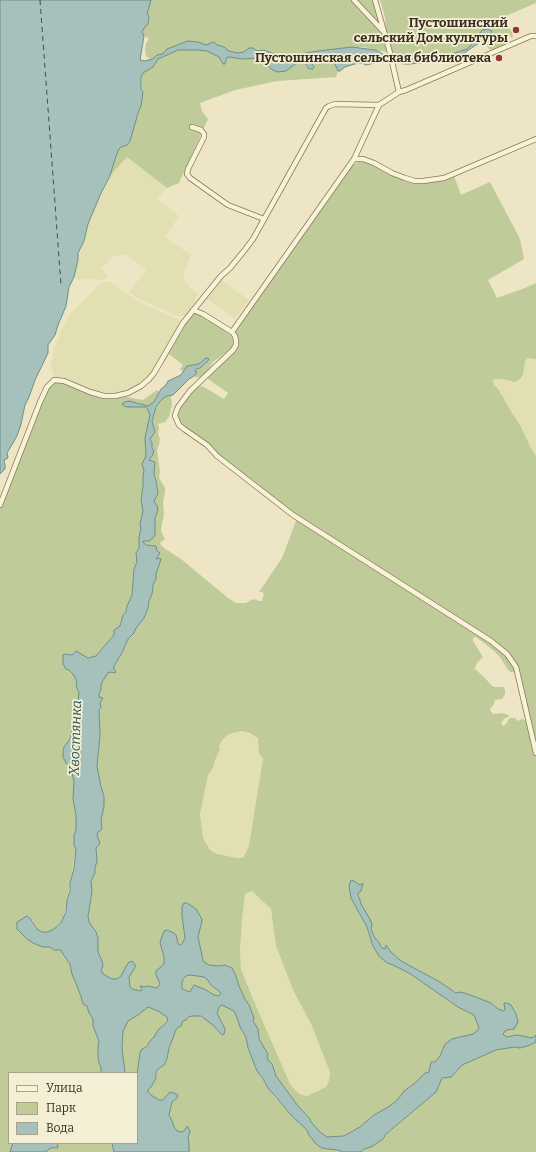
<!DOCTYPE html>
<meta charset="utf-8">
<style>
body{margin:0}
#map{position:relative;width:536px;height:1152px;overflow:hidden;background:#ede5c4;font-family:Bitter,serif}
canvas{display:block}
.legend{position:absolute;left:8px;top:1072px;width:130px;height:72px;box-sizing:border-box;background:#f4efd4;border:1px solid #a8a18c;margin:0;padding:5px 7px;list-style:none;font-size:12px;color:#372d1f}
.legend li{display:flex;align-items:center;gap:8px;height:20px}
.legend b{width:20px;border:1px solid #a8a18c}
</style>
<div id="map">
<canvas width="536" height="1152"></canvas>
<ul class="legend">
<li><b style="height:5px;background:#f8f2d7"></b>Улица</li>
<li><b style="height:11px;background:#bfcb98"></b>Парк</li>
<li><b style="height:11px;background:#a6c0bb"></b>Вода</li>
</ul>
</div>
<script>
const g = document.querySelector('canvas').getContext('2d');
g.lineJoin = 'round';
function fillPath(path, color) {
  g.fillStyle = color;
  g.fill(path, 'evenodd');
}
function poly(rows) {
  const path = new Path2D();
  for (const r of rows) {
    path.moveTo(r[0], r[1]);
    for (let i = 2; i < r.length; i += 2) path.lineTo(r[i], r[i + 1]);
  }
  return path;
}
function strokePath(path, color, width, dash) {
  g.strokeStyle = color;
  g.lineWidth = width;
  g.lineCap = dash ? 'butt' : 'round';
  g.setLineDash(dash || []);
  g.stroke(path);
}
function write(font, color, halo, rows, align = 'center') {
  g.font = font + ' Bitter,serif';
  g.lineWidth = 3.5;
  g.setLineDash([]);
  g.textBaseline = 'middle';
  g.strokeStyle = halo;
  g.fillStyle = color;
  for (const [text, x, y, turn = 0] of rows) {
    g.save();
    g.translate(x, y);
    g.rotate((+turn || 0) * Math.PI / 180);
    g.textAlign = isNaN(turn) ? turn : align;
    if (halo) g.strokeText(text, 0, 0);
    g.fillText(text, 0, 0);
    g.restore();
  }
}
const farmland = poly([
 [127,157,167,188,157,199,179,216,165,237,191,255,184,272,185,283,198,294,194,300,197,303,189,313,184,316,177,316,137,298,129,292,146,270,127,255,113,256,101,269,108,275,106,279,99,280,87,278,79,280,74,277,78,261,78,253,84,241,88,224,101,193,110,176],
 [221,280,249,300,235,319,207,299],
 [105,282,111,282,135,300,179,320,180,324,149,376,141,384,134,388,115,394,106,394,95,393,55,379,51,366,54,350,60,333,70,314,100,284],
 [527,357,536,359,536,456,531,448,520,425,512,413,499,390,494,385,493,380,495,379,502,379,515,382,519,380,523,372,525,361],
 [241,731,250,733,258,738,259,754,263,758,249,846,243,858,237,858,220,855,210,850,203,838,200,814,208,775,211,772,215,760,220,749,219,746,223,739,229,734],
 [252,891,271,909,276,946,294,992,312,1026,330,1072,329,1081,327,1085,324,1088,307,1096,301,1095,297,1092,290,1084,253,999,241,969,240,951,242,920,245,893]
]);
const green = poly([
 [151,0,354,0,384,33,387,50,386,52,364,47,352,47,318,51,299,55,283,55,272,54,266,51,257,51,253,48,251,48,244,52,240,53,231,52,221,46,217,45,213,42,206,45,198,42,188,41,167,49,163,54,151,60,146,56,145,51,146,43,149,39,142,34,143,29,148,24,149,18,147,14,148,6],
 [356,0,375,0,383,29],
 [380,0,536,0,536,3,501,18,502,28,506,25,508,26,512,32,513,37,512,38,507,33,506,34,505,45,492,50,489,49,485,43,486,40,484,40,492,31,488,29,482,30,475,41,466,50,442,57,436,58,418,55,401,55,394,57,386,30,385,17],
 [178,50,197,50,207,51,219,57,222,62,225,64,226,59,227,57,229,57,242,59,259,58,266,63,271,69,286,71,298,61,300,61,304,62,307,67,311,70,313,69,314,67,309,59,328,57,333,60,338,71,336,77,277,81,235,90,200,103,202,111,208,119,179,183,167,188,127,157,110,176,115,159,119,149,121,147,127,145,130,141,139,110,141,106,142,83,141,77,143,73,153,67,158,59],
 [358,162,368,162,424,183,435,182,454,176,461,195,490,182,520,239,524,259,488,280,497,298,525,288,536,283,536,359,527,358,525,361,523,374,521,378,517,381,515,382,502,379,495,379,493,380,494,385,499,390,512,413,520,425,531,448,536,456,536,1035,532,1038,517,1035,507,1037,505,1036,503,1034,505,1031,507,1030,512,1030,518,1019,516,1014,511,1005,504,1006,505,1010,503,1011,498,1009,491,1003,473,996,461,992,457,993,440,982,401,961,391,952,387,946,385,949,382,948,378,941,375,938,371,929,371,921,361,904,360,898,358,895,358,893,361,891,363,883,360,885,354,881,351,898,367,927,373,946,379,956,387,963,393,965,409,973,458,1007,474,1015,479,1028,477,1031,473,1034,460,1037,452,1039,445,1044,440,1056,435,1062,431,1063,429,1072,425,1073,414,1084,403,1092,399,1098,390,1106,374,1115,360,1127,344,1136,329,1137,327,1137,320,1132,311,1122,310,1119,298,1106,276,1076,272,1064,268,1061,267,1056,268,1054,259,1039,258,1029,253,1021,253,1015,249,1005,245,999,239,986,236,976,232,968,227,965,223,965,219,966,209,965,204,962,203,960,198,937,202,921,202,919,196,909,187,903,182,909,182,916,185,938,182,944,180,945,177,941,164,931,160,942,164,957,164,964,156,971,156,975,160,984,157,988,148,986,146,987,142,986,141,991,132,989,130,987,129,977,131,972,136,967,136,965,134,964,128,963,121,976,117,979,112,979,103,974,101,970,103,966,102,961,98,952,98,938,96,932,89,924,88,917,92,891,91,881,95,873,97,858,96,848,100,843,97,835,98,832,102,827,101,820,104,806,104,796,101,787,97,766,100,735,99,710,101,707,100,703,103,698,99,697,99,694,102,682,108,673,111,672,115,673,116,671,114,669,114,666,122,653,128,639,134,633,136,628,144,618,148,608,149,601,152,594,153,585,156,579,156,574,161,559,160,558,157,560,156,559,159,556,156,546,146,545,143,542,143,541,152,539,155,534,155,518,158,510,157,506,154,501,158,494,156,481,154,474,155,462,149,461,152,456,154,451,152,448,152,443,150,438,153,435,155,432,152,421,155,410,162,399,167,396,171,396,172,405,169,417,165,422,158,424,159,427,158,434,160,439,159,445,157,450,160,471,159,478,165,488,165,492,163,502,164,515,162,523,161,530,162,534,165,539,161,542,160,544,164,548,181,559,228,598,236,603,246,603,253,599,259,601,262,601,264,594,262,592,259,592,282,558,296,521,298,520,293,514,217,455,209,444,184,426,179,420,178,413,181,406,197,386,204,387,224,399,228,393,208,379,209,376,236,351,239,343,236,332,237,329,352,166],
 [476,637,494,651,500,657,508,670,511,672,516,672,519,674,523,684,528,718,526,721,522,719,518,721,515,718,510,718,509,719,506,724,503,726,501,723,504,719,508,717,509,715,502,713,493,714,491,712,490,709,494,704,495,700,502,699,504,696,505,694,505,690,504,687,494,687,491,685,485,678,475,669,476,664,483,657,473,641,473,638],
 [241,731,250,733,258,738,259,754,263,758,249,846,243,858,237,858,217,854,210,850,203,838,200,814,208,775,212,770,215,760,220,749,219,746,223,739,229,734],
 [252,891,271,909,276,946,294,992,312,1026,330,1072,329,1081,326,1087,307,1096,301,1095,297,1092,290,1084,253,999,241,969,240,951,242,920,245,894],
 [194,314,199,314,222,328,231,336,234,342,234,346,232,348,213,362,208,371,204,375,197,378,194,376,196,374,196,370,206,364,209,359,206,358,199,364,187,366,183,372,180,369,183,365,169,354,163,364,161,364,171,343,190,316],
 [55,382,64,382,90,394,103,399,121,396,143,400,157,390,159,392,154,402,148,406,134,402,124,402,125,406,146,407,148,410,150,415,145,438,146,456,142,465,144,471,143,476,143,486,141,500,143,511,140,524,141,529,139,537,139,546,136,553,137,562,134,568,132,595,127,606,126,611,121,621,120,626,114,630,114,635,96,656,88,658,74,652,73,654,63,655,63,664,66,669,69,670,73,674,77,682,76,687,79,692,77,712,75,723,73,727,70,739,64,747,63,752,63,757,66,763,71,769,73,775,74,782,74,804,76,815,76,830,74,835,74,845,76,849,64,917,61,923,54,929,48,932,42,932,38,930,33,921,29,916,27,916,19,921,18,929,33,943,46,947,50,947,56,950,61,950,63,954,70,964,73,976,81,996,82,1001,84,1005,87,1006,89,1013,93,1019,94,1028,99,1041,98,1058,99,1063,101,1067,101,1073,26,1073,24,1072,22,1073,9,1073,9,1143,13,1143,10,1152,0,1152,0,509,40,403,47,388],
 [190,975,204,977,207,979,210,984,217,989,220,993,220,995,219,996,214,995,206,990,199,987,193,986,190,992,182,989,182,982,185,977],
 [221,1005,222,1005,229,1007,234,1011,239,1023,240,1027,246,1037,248,1048,258,1073,275,1098,307,1130,309,1135,316,1144,323,1148,338,1150,343,1152,189,1152,189,1144,188,1138,190,1132,187,1126,185,1130,182,1132,177,1131,174,1127,173,1123,169,1115,172,1102,177,1098,178,1095,174,1093,170,1092,163,1100,158,1100,149,1094,148,1090,150,1089,157,1076,156,1072,158,1069,164,1065,168,1057,169,1048,173,1038,175,1032,183,1021,192,1016,197,1015,207,1020,214,1026,220,1032,225,1030,221,1020,217,1013],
 [148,1007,160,1012,168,1018,168,1020,158,1030,154,1037,141,1051,139,1057,137,1074,137,1073,125,1073,124,1064,123,1057,122,1047,123,1029,128,1020,138,1015],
 [536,1042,536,1152,360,1152,383,1139,386,1134,436,1092,442,1078,446,1078,454,1073,462,1065,496,1050,514,1047,521,1048],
 [57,1143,112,1143,114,1152,46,1152,50,1148,56,1149,58,1145]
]);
const water = poly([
 [0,0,151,0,147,14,149,16,148,24,144,28,142,32,144,36,140,60,144,61,153,59,157,55,163,54,167,49,188,41,198,42,206,45,214,42,217,45,224,47,229,51,237,53,244,52,249,48,253,48,257,51,264,50,274,54,289,56,318,51,352,47,376,50,388,57,401,55,418,55,431,57,440,58,467,49,475,41,482,30,488,29,492,31,491,33,482,41,464,53,445,60,410,64,404,64,396,61,374,63,366,65,362,63,358,63,345,67,340,71,338,71,333,60,330,57,324,57,309,59,314,67,313,69,309,69,304,62,300,61,298,62,286,71,277,72,271,69,266,63,259,58,242,59,229,57,227,57,225,64,223,64,219,57,207,51,197,50,178,50,158,59,153,67,143,73,141,77,141,89,143,92,141,106,139,110,130,141,127,145,121,147,119,149,115,159,110,176,101,193,88,224,84,241,78,253,78,260,74,277,69,287,66,306,58,325,55,335,48,345,48,353,35,380,29,397,25,405,21,424,17,436,7,453,8,458,4,460,5,465,5,469,0,474,0,0],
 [206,358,209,359,207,362,200,368,196,369,195,371,197,372,194,376,189,379,173,395,167,396,162,399,156,407,152,421,155,432,150,439,152,443,152,448,154,451,152,456,149,460,155,462,154,474,156,481,158,494,154,501,157,506,158,510,155,518,155,535,152,539,149,541,143,541,143,542,146,545,156,546,157,551,160,553,156,559,160,558,161,559,156,574,156,579,153,585,152,594,149,601,148,608,144,618,136,628,134,633,128,639,122,653,114,666,114,669,116,672,115,673,111,672,108,673,102,682,101,686,101,689,99,694,99,697,103,698,100,703,101,707,99,710,100,735,97,766,101,787,104,796,104,806,101,820,102,829,98,832,97,835,100,843,96,848,97,861,95,868,95,873,91,881,92,891,88,917,89,922,96,932,98,938,98,952,102,961,103,966,101,970,103,974,112,979,117,979,121,976,128,963,132,961,136,966,129,977,130,987,132,989,141,991,142,989,140,986,141,986,144,987,148,986,157,988,160,984,156,975,156,971,164,964,164,957,160,942,164,931,167,930,174,933,176,935,178,943,180,945,182,944,185,938,182,916,182,907,184,903,187,903,196,909,202,919,202,921,198,937,203,960,204,962,209,965,219,966,225,965,232,968,236,976,239,986,245,999,249,1005,254,1018,253,1021,258,1029,259,1039,268,1054,267,1056,268,1060,272,1064,276,1076,298,1106,310,1119,311,1122,320,1132,327,1137,344,1136,360,1127,374,1115,390,1106,399,1098,404,1091,414,1084,425,1073,429,1072,431,1062,435,1062,440,1056,445,1044,452,1039,460,1037,473,1034,477,1031,479,1028,474,1015,458,1007,409,973,393,965,387,963,379,956,373,946,367,927,351,898,349,886,351,880,354,881,360,885,363,883,361,891,358,893,358,895,360,900,361,904,371,921,372,925,371,929,375,938,378,941,382,948,385,949,386,945,391,952,401,961,440,982,456,993,461,992,473,996,491,1003,498,1009,503,1011,505,1010,504,1003,507,1003,511,1005,516,1014,518,1022,514,1029,507,1030,505,1031,503,1034,505,1036,507,1037,517,1035,532,1038,536,1035,536,1042,530,1045,520,1048,514,1047,496,1050,462,1065,451,1077,442,1078,436,1092,386,1134,383,1139,371,1147,364,1149,360,1152,343,1152,338,1150,328,1149,322,1148,316,1144,309,1135,307,1130,291,1115,268,1088,263,1079,257,1071,248,1048,246,1037,240,1027,239,1023,234,1011,222,1005,220,1006,217,1013,224,1027,225,1030,224,1034,222,1035,214,1026,201,1016,192,1016,188,1017,186,1020,183,1021,181,1026,177,1028,175,1032,173,1038,169,1048,167,1059,164,1065,158,1069,156,1072,156,1078,151,1087,148,1090,148,1092,151,1095,159,1100,163,1100,170,1092,174,1093,178,1095,177,1098,172,1102,169,1115,173,1123,174,1127,177,1131,182,1132,185,1130,187,1126,188,1127,190,1132,188,1138,189,1144,189,1152,114,1152,112,1143,137,1143,137,1074,140,1053,142,1049,146,1047,151,1040,154,1037,158,1030,167,1022,168,1018,158,1011,148,1007,138,1015,128,1021,123,1031,122,1047,123,1057,124,1064,125,1073,101,1073,101,1067,99,1063,98,1058,98,1046,99,1041,93,1026,93,1019,89,1013,87,1006,84,1005,82,1001,81,996,72,974,70,964,63,954,61,950,54,950,50,947,43,947,33,943,27,939,17,929,17,922,27,916,30,918,37,929,42,932,48,932,54,929,61,923,66,912,67,900,70,891,70,883,74,868,76,849,74,845,74,835,76,830,76,815,73,799,74,782,71,769,66,763,63,757,63,752,64,747,70,739,73,727,75,723,77,712,79,692,76,687,77,682,73,674,69,670,66,669,63,664,63,655,65,654,72,655,76,651,88,658,96,656,114,635,114,630,120,626,123,615,126,612,127,606,132,595,134,569,137,562,136,553,139,548,139,537,141,529,140,524,143,511,141,500,143,486,143,476,144,471,142,464,146,456,145,438,150,415,148,410,146,407,127,407,124,406,122,404,125,402,129,401,148,406,154,402,161,389,166,385,168,381,181,375,187,366,199,364,206,358],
 [190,975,204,977,207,979,211,985,219,991,221,994,219,996,214,995,206,990,194,985,190,992,182,989,182,982,184,978,186,976,190,975],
 [13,1143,57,1143,58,1147,57,1148,50,1148,46,1152,10,1152,13,1143]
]);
const ferry = poly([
 [40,0,61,285]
]);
const minor = poly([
 [354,0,383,31],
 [375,0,389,49,399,92],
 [536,36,531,36,406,90,399,92,379,105,354,159,232,332,235,336,236,341,236,345,233,350,190,391,178,407,176,412,175,416,179,425,184,429,207,445,217,456,293,515,491,641,507,654,516,667,536,753],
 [192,127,201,130,204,134,204,137,188,169,187,174,190,178,228,205,264,219],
 [354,159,363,159,374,163,392,173,405,178,415,181,423,181,444,178,536,139],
 [193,310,203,314,232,332],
 [0,505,40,402,47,387,54,380,64,381,90,392,104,396,115,396,128,393,141,386,149,379,154,373,183,323,221,276,230,268,244,251,253,239,326,108,329,106,335,104,379,105]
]);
const markers = [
 [516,30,4,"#94382d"],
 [499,58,4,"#94382d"]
];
const poiNames = [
 ["Пустошинский",508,23],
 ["сельский Дом культуры",508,38],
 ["Пустошинская сельская библиотека",491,58]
];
const waterNames = [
 ["Хвостянка",76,738,-88]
];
fillPath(farmland, '#e2e0b2');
fillPath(green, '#bfcb98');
fillPath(water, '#a6c0bb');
strokePath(water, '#6d8e89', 1);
strokePath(ferry, '#2e5557', 1, [5, 4]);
strokePath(minor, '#87775b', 6);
strokePath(minor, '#f8f2d7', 4.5);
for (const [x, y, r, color] of markers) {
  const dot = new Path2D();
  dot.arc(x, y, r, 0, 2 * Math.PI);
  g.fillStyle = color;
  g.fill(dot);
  strokePath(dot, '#f4efd4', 1.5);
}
write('bold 13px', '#372d1f', '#f4efd4', poiNames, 'right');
write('italic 14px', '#2e5557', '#f4efd4', waterNames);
</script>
